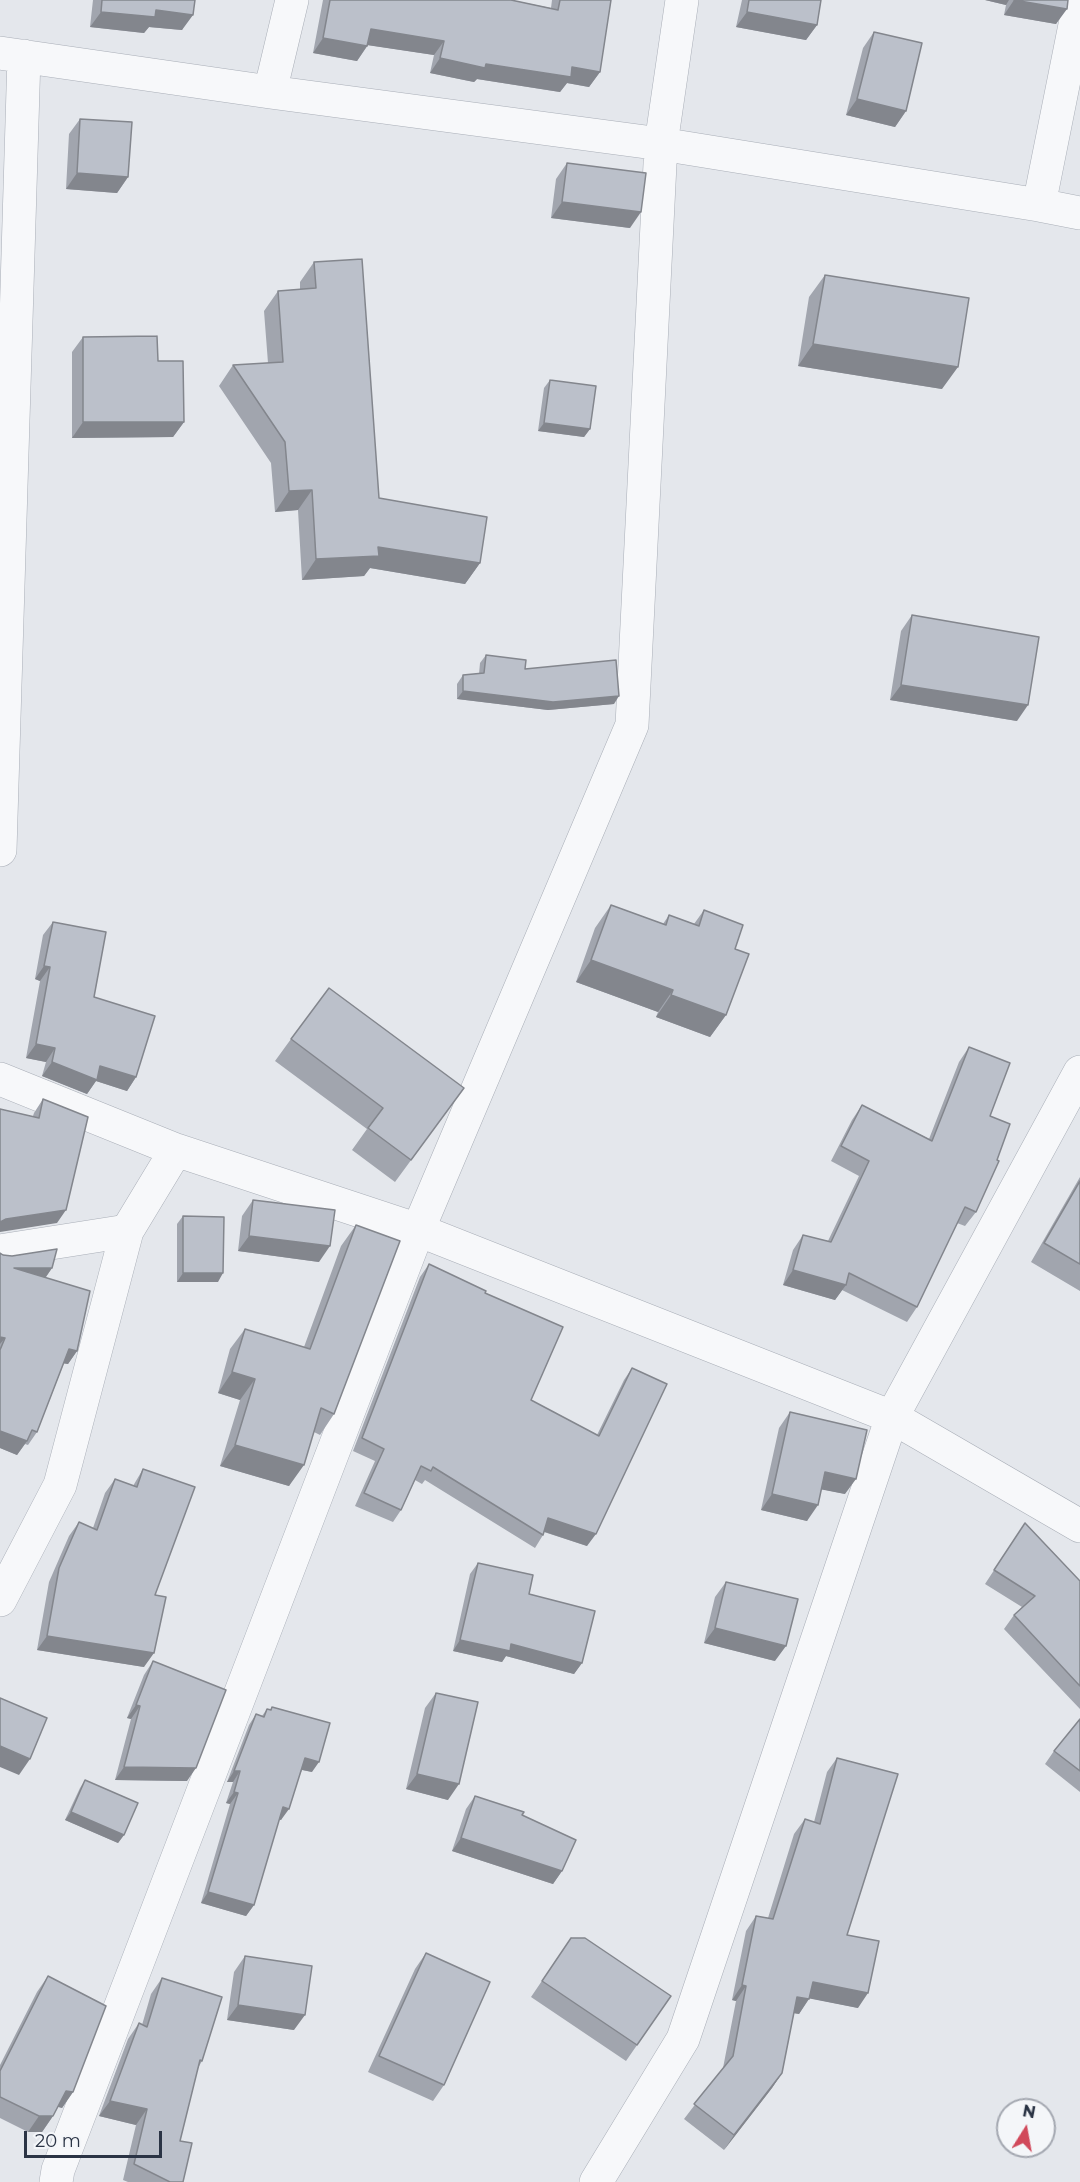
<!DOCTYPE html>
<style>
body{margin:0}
#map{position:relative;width:1080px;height:2182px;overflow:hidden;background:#e4e7ec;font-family:Montserrat,sans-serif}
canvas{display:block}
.north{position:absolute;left:996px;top:2098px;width:60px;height:60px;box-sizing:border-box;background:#f4f6f9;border:2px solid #a4a8b1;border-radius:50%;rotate:11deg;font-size:16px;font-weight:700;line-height:24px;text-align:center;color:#2b3445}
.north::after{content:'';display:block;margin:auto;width:21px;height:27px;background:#d1495b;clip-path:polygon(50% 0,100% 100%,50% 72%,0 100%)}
.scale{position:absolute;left:24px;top:2131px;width:138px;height:27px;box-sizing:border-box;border:3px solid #2b3445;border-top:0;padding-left:8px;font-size:18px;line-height:21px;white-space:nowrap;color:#2b3445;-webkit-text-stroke:4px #f4f6f9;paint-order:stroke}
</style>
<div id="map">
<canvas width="1080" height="2182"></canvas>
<div class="north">N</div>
<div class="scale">20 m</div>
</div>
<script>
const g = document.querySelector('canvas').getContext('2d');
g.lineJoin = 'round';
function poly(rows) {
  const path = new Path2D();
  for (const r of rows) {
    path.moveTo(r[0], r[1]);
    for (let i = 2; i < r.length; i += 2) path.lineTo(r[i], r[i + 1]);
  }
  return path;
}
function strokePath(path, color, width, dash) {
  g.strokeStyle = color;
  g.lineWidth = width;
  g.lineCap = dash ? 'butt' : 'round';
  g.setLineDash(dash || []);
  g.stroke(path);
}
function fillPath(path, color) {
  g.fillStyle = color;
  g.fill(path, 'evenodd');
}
const street = poly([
 [0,53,270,92,661,144,1039,205,1080,213],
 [270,92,292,0],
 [1039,205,1080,0],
 [0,850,24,56],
 [0,1079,176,1150],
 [0,1251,127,1231,176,1150,418,1230,892,1417,1080,1526],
 [0,1600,60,1485,127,1231],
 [56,2182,58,2170,418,1230,632,725,661,144,682,0],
 [596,2182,683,2039,892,1417,1080,1072]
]);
const wall = poly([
 [93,0,195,0,182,30,149,27,144,33,90,27],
 [323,0,511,0,551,8,552,0,611,0,600,72,589,87,567,83,560,92,477,79,474,82,430,73,434,55,368,45,357,61,313,53],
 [742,0,821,0,817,25,806,40,736,27],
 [985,0,1068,0,1056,24,1004,15,1006,5],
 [874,32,906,111,895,127,846,115,863,48],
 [80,119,128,177,117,193,66,189,69,134],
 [567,163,630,228,551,218,556,179],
 [314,262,379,498,480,563,465,584,370,568,364,576,302,580,298,510,275,512,271,463,219,386,233,365,268,363,264,311,278,291,300,289,300,282],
 [825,275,942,389,798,366,809,297],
 [83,337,158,361,184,422,173,437,72,438,72,352],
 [550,380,590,429,584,437,538,431,544,388],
 [912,615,1017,721,890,700,901,631],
 [486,655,525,669,614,704,548,710,457,699,457,684,463,675,479,674,480,663],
 [611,905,663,924,669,915,694,924,704,910,735,949,726,1015,710,1037,656,1017,658,1012,576,982,595,928],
 [53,922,136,1077,127,1091,96,1081,87,1094,42,1076,46,1062,26,1058,40,981,35,979,43,935],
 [291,1039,464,1088,395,1182,352,1150,367,1129,275,1061],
 [969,1047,990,1116,976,1212,965,1226,957,1223,917,1307,907,1322,842,1290,835,1300,783,1285,793,1250,803,1235,828,1241,859,1176,831,1161,852,1120,862,1105,929,1139,959,1062],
 [43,1099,57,1223,33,1116,34,1113],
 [1080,1177,1080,1291,1031,1262],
 [253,1200,319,1262,238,1251,242,1216],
 [183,1216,218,1282,177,1282,177,1224],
 [356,1225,334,1414,320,1435,314,1432,289,1486,220,1466,240,1400,218,1393,230,1349,245,1329,304,1347,341,1246],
 [0,1253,3,1255,52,1268,46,1277,77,1351,68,1364,64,1363,37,1432,28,1445,25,1444,17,1455,0,1448],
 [429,1264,485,1293,531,1400,597,1435,624,1380,632,1368,587,1546,544,1532,543,1535,535,1548,425,1480,422,1484,415,1480,401,1510,393,1522,355,1506,375,1461,353,1451,420,1277],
 [790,1412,845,1494,821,1489,807,1521,761,1510,779,1428],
 [143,1469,155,1595,144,1667,37,1650,49,1582,69,1536,79,1522,93,1528,105,1493,115,1479,133,1486],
 [1025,1523,1080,1581,1080,1709,1004,1629,1014,1615,1022,1607,985,1584],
 [478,1563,529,1594,582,1663,574,1674,506,1656,502,1662,453,1651,470,1574],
 [726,1582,775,1661,704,1643,715,1597],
 [153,1661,187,1781,115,1780,131,1719,127,1718,144,1675],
 [436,1693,448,1800,406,1789,425,1708],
 [272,1707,312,1772,302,1770,281,1820,279,1819,254,1905,246,1916,201,1903,230,1804,226,1803,233,1782,227,1782,249,1725,256,1714,262,1716,267,1709,270,1710],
 [1080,1719,1080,1792,1045,1764,1054,1751],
 [837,1758,847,1935,858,2008,809,1998,799,2014,794,2013,782,2073,772,2088,724,2150,684,2119,723,2068,736,2001,732,2000,746,1931,756,1916,768,1918,794,1834,805,1819,814,1822,827,1772],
 [85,1780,124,1835,118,1843,65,1820,80,1788],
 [475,1796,522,1815,562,1871,553,1884,452,1851,466,1809],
 [571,1938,671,1996,626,2061,531,1997],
 [426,1953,444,2085,433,2101,368,2072,415,1969],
 [245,1956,294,2030,227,2020,234,1972],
 [48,1976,73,2092,62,2108,58,2107,53,2116,42,2132,28,2132,0,2118,0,2065,37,1992],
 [162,1978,202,2061,198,2068,180,2141,183,2182,128,2182,123,2180,136,2125,99,2116,128,2039,139,2023,142,2025,151,1994]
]);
const shadedWall = poly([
 [985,0,1009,0,1006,5],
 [1014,0,1067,9,1056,24,1004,15],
 [156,10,193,15,182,30,149,27,144,33,90,27,101,12],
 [747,12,817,25,806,40,736,27],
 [371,29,444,41,434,55,360,44],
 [323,38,367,46,357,61,313,53],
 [440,58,486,64,572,67,600,72,589,87,567,83,560,92,477,79,474,82,430,73],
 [857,99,906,111,895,127,846,115],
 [77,173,128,177,117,193,66,189],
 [562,202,641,212,630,228,551,218],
 [813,344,958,367,942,389,798,366],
 [83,422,184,422,173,437,72,438],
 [544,423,590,429,584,437,538,431],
 [312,490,298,510,275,512,289,491],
 [378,547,480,563,465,584,370,568,364,576,302,580,316,559],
 [901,685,1028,705,1017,721,890,700],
 [463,691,619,696,614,704,548,710,457,699],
 [591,960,673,990,658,1012,576,982],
 [44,966,50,967,40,981,35,979],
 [671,995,726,1015,710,1037,656,1017],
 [36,1044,55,1048,46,1062,26,1058],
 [52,1062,100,1066,136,1077,127,1091,96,1081,87,1094,42,1076],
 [66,1210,57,1223,0,1232,0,1222,6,1219],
 [249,1236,330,1246,319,1262,238,1251],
 [14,1268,52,1268,43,1281],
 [793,1270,846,1285,835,1300,783,1285],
 [183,1273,223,1273,218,1282,177,1282],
 [0,1337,5,1338,0,1344],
 [69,1349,77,1351,68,1364,60,1363],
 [232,1372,255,1379,240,1400,218,1393],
 [0,1431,27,1441,17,1455,0,1448],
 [235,1445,304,1465,289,1486,220,1466],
 [825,1472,856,1479,845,1494,814,1488],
 [772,1494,818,1505,807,1521,761,1510],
 [548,1518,596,1534,587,1546,539,1530],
 [715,1628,786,1646,775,1661,704,1643],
 [47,1636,154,1653,144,1667,37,1650],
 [460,1640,511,1644,582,1663,574,1674,506,1656,502,1662,453,1651],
 [136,1705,140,1706,131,1719,127,1718],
 [0,1746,30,1759,19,1775,0,1767],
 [305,1758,319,1762,312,1772,298,1769],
 [124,1767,196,1768,187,1781,115,1780],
 [234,1771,240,1771,233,1782,227,1782],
 [417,1774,459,1784,448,1800,406,1789],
 [234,1792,238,1793,230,1804,226,1803],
 [283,1807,289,1809,281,1820,275,1818],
 [71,1812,124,1835,118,1843,65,1820],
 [461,1838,562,1871,553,1884,452,1851],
 [208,1892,254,1905,246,1916,201,1903],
 [813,1982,868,1993,858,2008,802,1997],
 [742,1985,746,1986,736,2001,732,2000],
 [797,1997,809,1999,799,2014,787,2012],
 [238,2005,305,2015,294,2030,227,2020],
 [782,2073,772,2088,724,2150,734,2135],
 [66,2091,73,2092,62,2108,56,2106],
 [110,2101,147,2109,136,2125,99,2116],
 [39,2116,53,2116,42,2132,28,2132]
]);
const building = poly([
 [102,0,195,0,193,15,156,10,155,17,101,12,102,0],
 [330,0,511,0,558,10,560,0,611,0,600,72,572,67,571,77,486,64,485,68,440,58,444,41,371,29,367,46,323,38,330,0],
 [749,0,821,0,817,25,747,12,749,0],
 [1014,0,1068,0,1067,9,1014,0],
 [874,32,922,43,906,111,857,99,874,32],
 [80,119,132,122,128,177,77,173,80,119],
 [567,163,646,173,641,212,562,202,567,163],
 [362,259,379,498,487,517,480,563,378,547,379,556,316,559,312,490,289,491,285,442,233,365,283,362,278,291,316,288,314,262,362,259],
 [825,275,969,298,958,367,813,344,825,275],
 [157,336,158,361,183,361,184,422,83,422,83,337,157,336],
 [550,380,596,386,590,429,544,423,550,380],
 [912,615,1039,637,1028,705,901,685,912,615],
 [486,655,526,660,525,669,616,660,619,696,553,702,463,691,463,675,484,673,486,655],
 [611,905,666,925,669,915,699,926,704,910,743,925,735,949,749,954,726,1015,671,995,673,990,591,960,611,905],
 [53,922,106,932,94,997,155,1016,136,1077,100,1066,97,1080,52,1062,55,1048,36,1044,50,967,44,966,53,922],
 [329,988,464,1088,411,1160,368,1128,383,1108,291,1039,329,988],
 [969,1047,1010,1063,990,1116,1010,1124,997,1160,999,1161,976,1212,965,1207,917,1307,849,1273,846,1285,793,1270,803,1235,831,1242,869,1161,841,1146,862,1105,932,1141,969,1047],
 [43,1099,88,1117,66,1210,6,1219,0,1222,0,1109,39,1118,43,1099],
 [1080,1181,1080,1264,1044,1243,1080,1181],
 [253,1200,335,1210,330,1246,249,1236,253,1200],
 [183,1216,224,1217,223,1273,183,1273,183,1216],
 [356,1225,400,1241,334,1414,321,1408,304,1465,235,1445,255,1379,232,1372,245,1329,310,1349,356,1225],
 [57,1249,52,1268,14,1268,90,1291,77,1351,69,1349,37,1432,32,1430,27,1441,0,1431,0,1350,5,1338,0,1337,0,1253,3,1255,12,1256,57,1249],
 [429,1264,486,1291,485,1293,563,1327,531,1400,599,1436,632,1368,667,1384,596,1534,548,1518,543,1535,433,1467,431,1471,421,1466,401,1510,364,1493,384,1449,362,1438,429,1264],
 [790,1412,867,1430,856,1479,825,1472,818,1505,772,1494,790,1412],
 [143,1469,195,1487,155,1595,166,1597,154,1653,47,1636,59,1568,79,1522,97,1530,115,1479,137,1487,143,1469],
 [1025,1523,1080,1581,1080,1686,1014,1615,1035,1596,994,1570,1025,1523],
 [478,1563,533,1575,529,1594,595,1611,582,1663,511,1644,510,1651,460,1640,478,1563],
 [726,1582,798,1599,786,1646,715,1628,726,1582],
 [153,1661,226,1690,196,1768,124,1767,140,1706,136,1705,153,1661],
 [436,1693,478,1702,459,1784,417,1774,436,1693],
 [0,1698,47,1718,30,1759,0,1746,0,1698],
 [272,1707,330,1723,319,1762,305,1758,289,1809,283,1807,254,1905,208,1892,238,1793,234,1792,240,1771,234,1771,256,1714,264,1717,267,1709,271,1710,272,1707],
 [1080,1719,1080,1771,1054,1751,1080,1719],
 [837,1758,898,1774,847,1935,879,1941,868,1993,813,1982,809,1999,797,1997,782,2073,734,2135,694,2104,733,2056,746,1986,742,1985,756,1916,773,1919,805,1819,820,1824,837,1758],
 [85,1780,138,1803,124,1835,71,1812,85,1780],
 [475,1796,524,1812,522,1815,576,1840,562,1871,461,1838,475,1796],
 [571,1938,585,1938,671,1996,637,2045,542,1981,571,1938],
 [426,1953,490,1982,444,2085,379,2056,426,1953],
 [245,1956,312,1966,305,2015,238,2005,245,1956],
 [48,1976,106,2006,73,2092,66,2091,53,2116,39,2116,0,2097,0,2071,48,1976],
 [162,1978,222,1997,202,2061,200,2060,180,2141,192,2143,183,2182,170,2182,134,2164,147,2109,110,2101,139,2023,147,2027,162,1978]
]);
strokePath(street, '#a9aeb7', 34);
strokePath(street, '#f7f8fa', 33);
fillPath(wall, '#a1a5ae');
fillPath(shadedWall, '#83868d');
fillPath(building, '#bbc0ca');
strokePath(building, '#83868d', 1.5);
</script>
